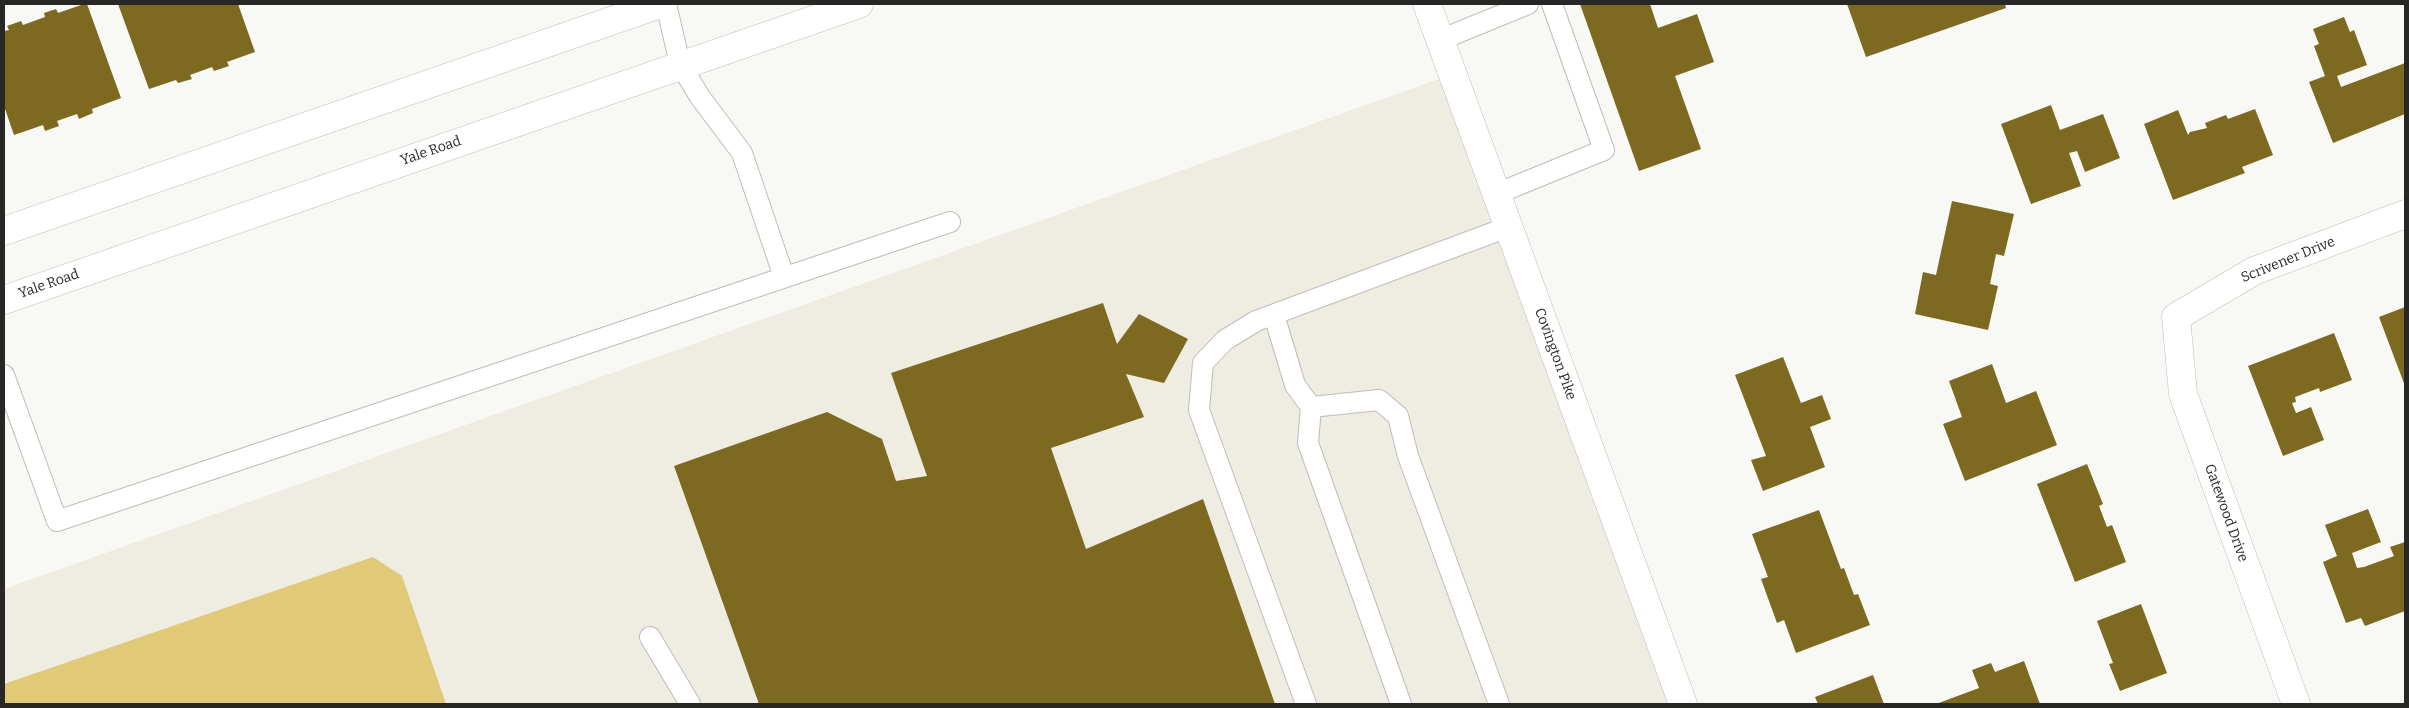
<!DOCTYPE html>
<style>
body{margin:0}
#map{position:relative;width:2409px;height:708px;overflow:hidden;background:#f8f8f5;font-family:Bitter,serif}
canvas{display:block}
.frame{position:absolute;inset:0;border:5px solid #272725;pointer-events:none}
</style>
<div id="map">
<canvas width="2409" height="708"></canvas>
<div class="frame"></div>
</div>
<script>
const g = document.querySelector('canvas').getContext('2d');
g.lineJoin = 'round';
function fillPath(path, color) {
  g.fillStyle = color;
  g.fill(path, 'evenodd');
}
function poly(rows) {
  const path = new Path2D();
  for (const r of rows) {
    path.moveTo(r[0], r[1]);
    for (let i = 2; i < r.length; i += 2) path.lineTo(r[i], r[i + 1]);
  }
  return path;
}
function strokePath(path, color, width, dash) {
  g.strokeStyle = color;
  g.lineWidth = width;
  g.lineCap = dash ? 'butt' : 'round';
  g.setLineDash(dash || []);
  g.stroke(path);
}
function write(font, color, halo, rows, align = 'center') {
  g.font = font + ' Bitter,serif';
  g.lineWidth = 5;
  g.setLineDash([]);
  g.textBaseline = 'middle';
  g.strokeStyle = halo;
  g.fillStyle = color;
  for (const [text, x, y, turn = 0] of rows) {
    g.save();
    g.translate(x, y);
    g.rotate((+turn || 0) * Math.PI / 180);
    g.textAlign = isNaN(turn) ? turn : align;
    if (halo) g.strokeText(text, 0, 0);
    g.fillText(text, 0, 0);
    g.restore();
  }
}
const built = poly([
 [1453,74,1683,704,4,704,4,589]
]);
const green = poly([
 [373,557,402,576,446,704,4,704,4,684]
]);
const building = poly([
 [84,4,87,4,121,98,92,109,93,113,79,119,77,114,57,121,59,126,45,131,43,125,14,135,4,106,4,31,9,30,7,26,21,21,23,25,45,17,44,13,56,9,58,13],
 [118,4,238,4,255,52,227,62,229,66,214,71,212,67,190,75,192,79,178,83,176,80,149,89],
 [1580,4,1650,4,1658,28,1697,14,1714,62,1675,76,1701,149,1639,171],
 [1847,4,2005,4,2006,8,1866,57],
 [2344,17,2350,32,2354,30,2367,65,2337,76,2341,87,2405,63,2405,114,2333,143,2309,82,2325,76,2314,46,2319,44,2313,29],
 [2051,105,2060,130,2103,114,2120,158,2085,172,2077,151,2069,153,2081,186,2031,204,2001,124],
 [2255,109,2273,155,2242,167,2245,173,2173,200,2144,124,2178,110,2188,135,2190,132,2207,128,2205,123,2226,115,2228,119],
 [1952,201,2014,214,2004,256,1996,254,1990,284,1998,286,1988,330,1915,314,1923,272,1936,275],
 [1103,303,1117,344,1139,314,1188,339,1164,383,1126,374,1144,417,1051,448,1086,549,1203,499,1275,704,759,704,674,466,827,412,882,439,896,481,927,476,891,373],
 [2405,307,2405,386,2379,317],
 [2334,333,2352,380,2320,392,2319,388,2295,397,2296,402,2292,403,2296,413,2311,407,2324,440,2283,456,2248,366],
 [1783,357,1801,403,1822,395,1831,419,1810,427,1825,467,1763,491,1751,460,1766,456,1735,375],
 [1992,364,2006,403,2036,391,2057,445,1965,481,1943,424,1962,417,1949,381],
 [2087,464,2103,504,2099,506,2107,527,2112,525,2126,562,2075,582,2037,484],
 [2368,509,2381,542,2352,553,2357,568,2364,567,2394,556,2390,547,2405,542,2405,611,2365,626,2361,618,2346,623,2323,562,2337,556,2325,525],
 [1819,510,1841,569,1844,568,1854,595,1858,594,1870,625,1796,653,1784,620,1777,623,1761,579,1768,577,1752,534],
 [2141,604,2167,673,2120,691,2109,664,2113,663,2097,621],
 [2024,661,2040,704,1936,704,1979,688,1972,670,1991,663,1995,672],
 [1873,675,1884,704,1818,704,1815,697]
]);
const lane = poly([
 [666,4,680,64,700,97,742,153,784,277],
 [1440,40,1528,4],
 [1496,194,1604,150,1552,4],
 [1274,315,1295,385,1311,407,1379,400,1398,416,1408,456,1499,704],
 [4,375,57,521,950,222],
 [1311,407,1308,443,1401,704],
 [650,637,690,704],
 [1306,704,1199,410,1203,363,1225,340,1256,321,1508,227]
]);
const street = poly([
 [2296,704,2183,394,2176,317,2254,271,2405,214]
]);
const secondary = poly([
 [4,231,660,4],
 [4,300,859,4]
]);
const primary = poly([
 [1427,4,1683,704]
]);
const streetNames = [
 ["Yale Road",431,151,-19],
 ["Scrivener Drive",2288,260,-22],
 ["Yale Road",49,284,-19],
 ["Covington Pike",1555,354,70],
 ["Gatewood Drive",2226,513,70]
];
fillPath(built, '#efece2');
fillPath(green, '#e1ca77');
fillPath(building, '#7d6a20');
strokePath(lane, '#bebdba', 22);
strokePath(street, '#bebdba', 29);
strokePath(secondary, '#bebdba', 29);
strokePath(primary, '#bebdba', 29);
strokePath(lane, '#fff', 20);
strokePath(street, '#fff', 28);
strokePath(secondary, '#fff', 28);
strokePath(primary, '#fff', 28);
write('14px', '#272725', '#fff', streetNames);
</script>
